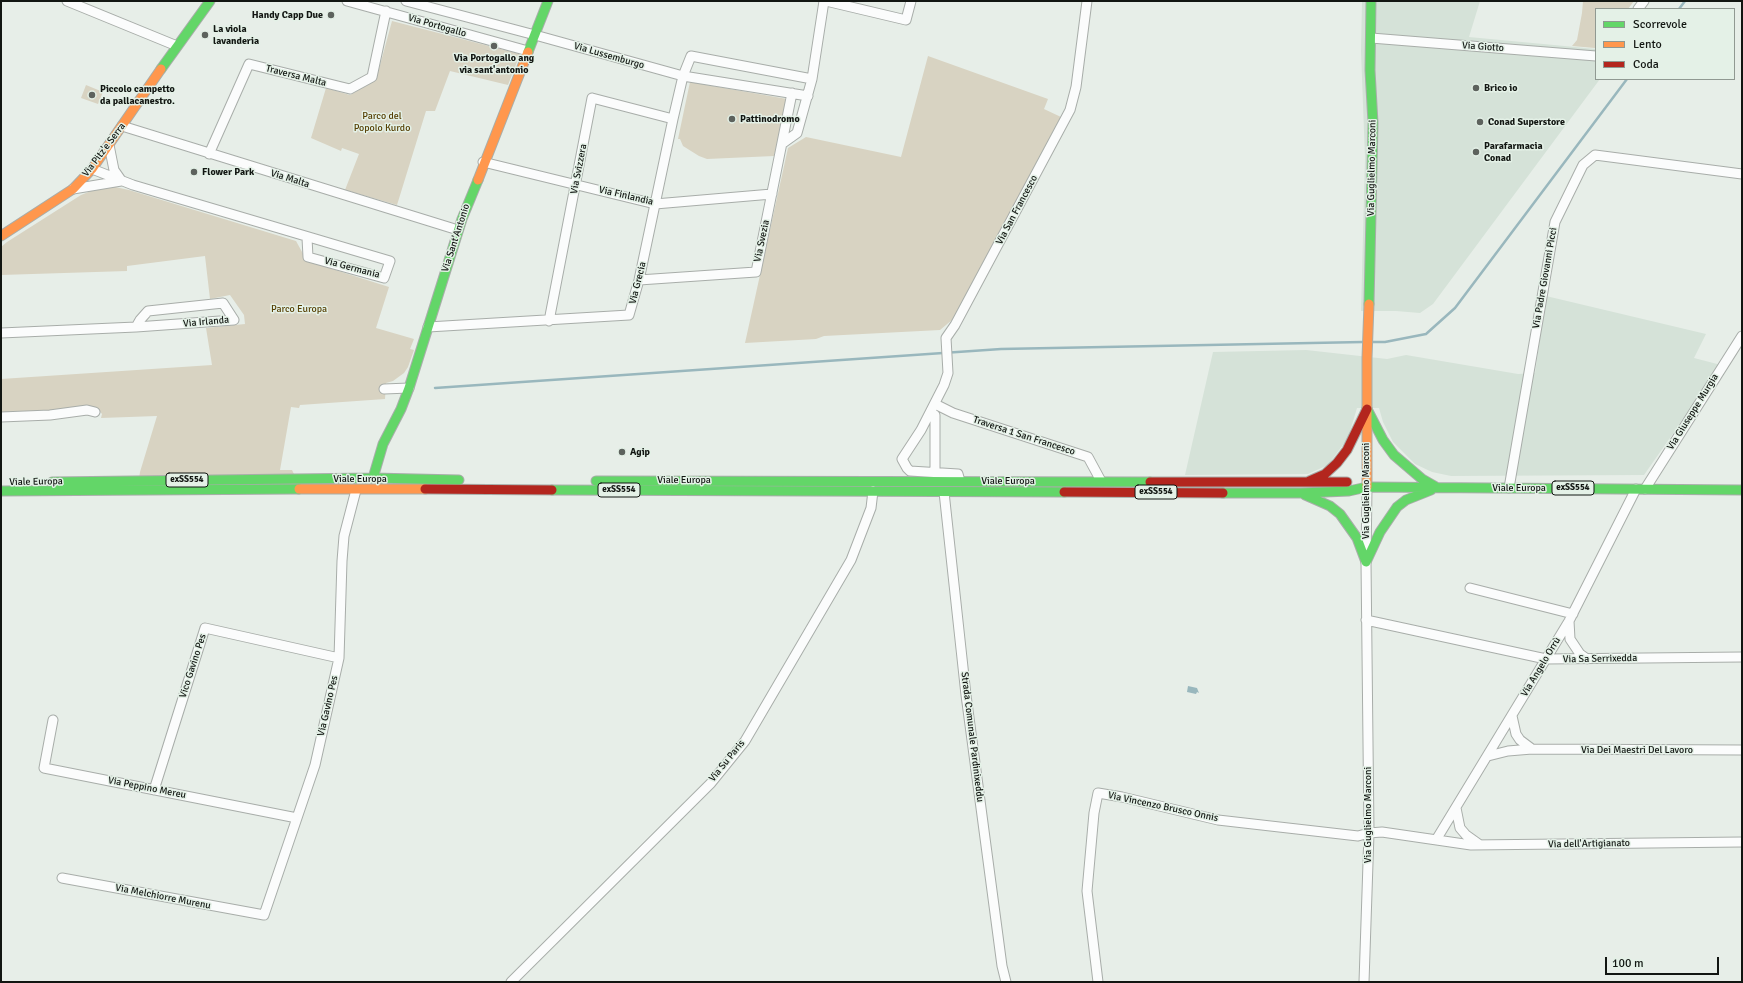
<!DOCTYPE html>
<meta charset="utf-8">
<style>
body{margin:0}
#map{position:relative;width:1743px;height:983px;overflow:hidden;background:#e7eee8;font-family:Signika,sans-serif}
canvas{display:block}
.frame{position:absolute;inset:0;border:2px solid #121612;pointer-events:none}
.legend{position:absolute;left:1595px;top:8px;width:140px;height:72px;box-sizing:border-box;background:#e4f1e7;border:1px solid #909992;margin:0;padding:5px 7px;list-style:none;font-size:12px;color:#121612}
.legend li{display:flex;align-items:center;gap:8px;height:20px}
.legend b{width:20px;border:1px solid #909992}
.scale{position:absolute;left:1605px;top:957px;width:114px;height:18px;box-sizing:border-box;border:2px solid #121612;border-top:0;padding-left:5px;font-size:12px;line-height:14px;white-space:nowrap;color:#121612;-webkit-text-stroke:3px #e4f1e7;paint-order:stroke}
</style>
<div id="map">
<canvas width="1743" height="983"></canvas>
<div class="frame"></div>
<ul class="legend">
<li><b style="height:5px;background:#63d668"></b>Scorrevole</li>
<li><b style="height:5px;background:#ff974d"></b>Lento</li>
<li><b style="height:5px;background:#b3261e"></b>Coda</li>
</ul>
<div class="scale">100 m</div>
</div>
<script>
const g = document.querySelector('canvas').getContext('2d');
g.lineJoin = 'round';
function fillPath(path, color) {
  g.fillStyle = color;
  g.fill(path, 'evenodd');
}
function poly(rows) {
  const path = new Path2D();
  for (const r of rows) {
    path.moveTo(r[0], r[1]);
    for (let i = 2; i < r.length; i += 2) path.lineTo(r[i], r[i + 1]);
  }
  return path;
}
function strokePath(path, color, width, dash) {
  g.strokeStyle = color;
  g.lineWidth = width;
  g.lineCap = dash ? 'butt' : 'round';
  g.setLineDash(dash || []);
  g.stroke(path);
}
function write(font, color, halo, rows, align = 'center') {
  g.font = font + ' Signika,sans-serif';
  g.lineWidth = 3;
  g.setLineDash([]);
  g.textBaseline = 'middle';
  g.strokeStyle = halo;
  g.fillStyle = color;
  for (const [text, x, y, turn = 0] of rows) {
    g.save();
    g.translate(x, y);
    g.rotate((+turn || 0) * Math.PI / 180);
    g.textAlign = isNaN(turn) ? turn : align;
    if (halo) g.strokeText(text, 0, 0);
    g.fillText(text, 0, 0);
    g.restore();
  }
}
const built = poly([
 [1362,1,1480,1,1469,37,1596,49,1596,79,1600,79,1433,304,1420,313,1396,311,1361,311,1365,158,1361,51],
 [1546,296,1706,334,1694,358,1721,365,1644,475,1451,476,1432,472,1415,464,1393,442,1383,422,1379,408,1357,408,1348,438,1328,465,1308,474,1185,475,1213,352,1306,350,1387,359,1406,355,1518,374,1535,373]
]);
const green = poly([
 [1580,1,1634,1,1628,9,1596,9,1596,46,1595,48,1572,46,1577,40,1582,13,1583,1],
 [392,21,520,54,508,85,450,71,435,111,426,111,397,205,345,190,359,154,342,148,341,151,311,138,326,88,350,95,376,80],
 [928,56,1048,99,1044,109,1061,117,967,299,952,320,940,330,824,336,816,339,745,343,788,148,806,137,901,157],
 [690,82,787,99,774,156,707,159,699,156,683,146,680,139,678,139],
 [86,85,103,92,98,104,81,98],
 [115,187,129,190,296,241,307,261,389,287,376,328,414,339,410,349,414,350,408,367,404,373,393,381,386,383,385,399,300,405,299,408,291,407,280,470,292,470,295,476,139,479,140,472,157,416,101,418,102,414,97,408,91,406,67,409,1,413,1,379,212,365,206,328,245,324,244,315,230,295,210,299,205,256,127,266,127,271,1,275,1,247,7,242,81,195,91,191]
]);
const water = poly([
 [1188,686,1197,688,1199,693,1197,692,1196,694,1187,692]
]);
const stream = poly([
 [1679,9,1685,1],
 [1372,342,1385,342,1426,334,1455,308,1627,79],
 [435,388,1001,349,1363,342]
]);
const street = poly([
 [67,1,177,46],
 [347,1,528,51],
 [406,1,535,35,683,76,808,96],
 [826,1,906,20,911,1],
 [1638,9,1644,1],
 [1371,38,1596,56],
 [122,126,458,230],
 [783,143,797,133,812,79,824,1],
 [109,145,114,170,121,180],
 [209,154,249,64,350,89,372,77,386,11],
 [483,162,655,204,772,194],
 [92,169,133,185,390,261,384,278,308,257,307,238],
 [73,189,121,181],
 [639,280,756,272,792,93],
 [549,321,592,98,673,119],
 [428,327,629,315,639,280,673,119,683,76,691,56,812,79],
 [1,333,136,327,234,320,223,303,148,311,140,320,136,327],
 [384,389,409,388],
 [935,404,953,413,1088,457,1101,481],
 [931,412,935,415,935,472],
 [1,417,50,415,87,410,95,412],
 [960,481,958,474,910,471,907,468,902,459,921,430,944,385,948,373,946,338,955,325,1070,110,1076,87,1087,1],
 [1509,488,1555,222,1583,165,1595,155,1742,174],
 [1645,489,1742,336],
 [944,492,966,695,1002,966,1006,982],
 [1470,588,1573,614],
 [1366,620,1546,659,1742,657],
 [1569,621,1570,639,1580,654,1587,659],
 [1512,716,1516,734,1520,740,1532,749],
 [53,720,44,768,297,818],
 [1488,756,1508,751,1532,749,1742,750],
 [154,790,205,628,339,658],
 [1456,808,1460,828,1466,835,1480,845],
 [1436,840,1569,621,1636,489],
 [62,878,264,915,315,765,339,658,342,561,344,536,356,490],
 [511,982,711,783,745,741,851,560,871,508,873,491],
 [1098,982,1087,891,1094,813,1098,793,1122,797,1218,820,1358,836,1369,833,1382,832,1471,845,1742,842],
 [1364,982,1369,833,1366,562,1367,487]
]);
const fast = poly([
 [528,52,548,1],
 [161,69,210,1],
 [1369,304,1373,123,1370,70,1371,1],
 [1367,409,1383,440,1394,455,1422,479,1436,487],
 [373,478,383,444,401,409,409,388,462,219,478,180],
 [596,481,1150,482],
 [52,482,373,478,459,480],
 [552,490,1064,492],
 [1,491,299,489],
 [1223,493,1301,493,1349,491,1367,487,1742,490],
 [1305,495,1330,506,1340,514,1357,538,1366,562],
 [1366,562,1380,532,1397,507,1406,500,1431,490]
]);
const slow = poly([
 [478,180,528,52],
 [1,236,73,189,92,169,161,69],
 [1367,487,1367,358,1369,304],
 [299,489,425,489]
]);
const jam = poly([
 [1309,481,1325,474,1337,463,1347,450,1367,409],
 [1150,482,1347,482],
 [425,489,552,490],
 [1064,492,1223,493]
]);
const markers = [
 [331,15,4,"#5d625d"],
 [205,35,4,"#5d625d"],
 [494,46,4,"#5d625d"],
 [1476,88,4,"#5d625d"],
 [92,95,4,"#5d625d"],
 [732,119,4,"#5d625d"],
 [1480,122,4,"#5d625d"],
 [1476,152,4,"#5d625d"],
 [194,172,4,"#5d625d"],
 [622,452,4,"#5d625d"]
];
const shields = [
 [187,480,42],
 [1573,488,42],
 [619,490,42],
 [1156,492,42]
];
const shieldNames = [
 ["exSS554",187,480],
 ["exSS554",1573,488],
 ["exSS554",619,490],
 ["exSS554",1156,492]
];
const poiNames = [
 ["Handy Capp Due",323,15,"right"],
 ["La viola",213,29],
 ["lavanderia",213,41],
 ["Via Portogallo ang",494,58,"center"],
 ["via sant'antonio",494,70,"center"],
 ["Brico io",1484,88],
 ["Piccolo campetto",100,89],
 ["da pallacanestro.",100,101],
 ["Pattinodromo",740,119],
 ["Conad Superstore",1488,122],
 ["Parafarmacia",1484,146],
 ["Conad",1484,158],
 ["Flower Park",202,172],
 ["Agip",630,452]
];
const streetNames = [
 ["Via Portogallo",437,26,16],
 ["Via Giotto",1483,47,4],
 ["Via Lussemburgo",609,56,16],
 ["Traversa Malta",296,76,14],
 ["Via Pitz'e Serra",104,150,-53],
 ["Via Guglielmo Marconi",1372,168,-89],
 ["Via Svizzera",579,169,-79],
 ["Via Malta",290,179,17],
 ["Via Finlandia",626,196,13],
 ["Via San Francesco",1017,210,-62],
 ["Via Sant'Antonio",456,238,-72],
 ["Via Svezia",762,241,-78],
 ["Via Germania",352,268,15],
 ["Via Padre Giovanni Picci",1545,278,-80],
 ["Via Grecia",638,283,-76],
 ["Via Irlanda",206,322,-5],
 ["Via Giuseppe Murgia",1693,412,-58],
 ["Traversa 1 San Francesco",1024,436,18],
 ["Viale Europa",360,479],
 ["Viale Europa",684,480],
 ["Viale Europa",1008,481],
 ["Viale Europa",36,482,-1],
 ["Viale Europa",1519,488],
 ["Via Guglielmo Marconi",1366,491,-90],
 ["Via Sa Serrixedda",1600,659,-1],
 ["Vico Gavino Pes",193,666,-72],
 ["Via Angelo Orrù",1541,667,-59],
 ["Via Gavino Pes",328,706,-77],
 ["Strada Comunale Pardinixeddu",972,737,83],
 ["Via Dei Maestri Del Lavoro",1637,750],
 ["Via Su Paris",727,761,-51],
 ["Via Peppino Mereu",147,788,11],
 ["Via Vincenzo Brusco Onnis",1163,807,12],
 ["Via Guglielmo Marconi",1368,815,-90],
 ["Via dell'Artigianato",1589,844,-1],
 ["Via Melchiorre Murenu",163,897,11]
];
const parkNames = [
 ["Parco del",382,116],
 ["Popolo Kurdo",382,128],
 ["Parco Europa",299,309]
];
fillPath(built, '#d5e2d8');
fillPath(green, '#d8d3c2');
fillPath(water, '#99b7bd');
strokePath(stream, '#99b7bd', 2.5);
strokePath(street, '#a8ada9', 11);
strokePath(fast, '#a8ada9', 11);
strokePath(slow, '#a8ada9', 11);
strokePath(jam, '#a8ada9', 11);
strokePath(street, '#fbfcfc', 9);
strokePath(fast, '#63d668', 9);
strokePath(slow, '#ff974d', 9);
strokePath(jam, '#b3261e', 9);
for (const [x, y, r, color] of markers) {
  const dot = new Path2D();
  dot.arc(x, y, r, 0, 2 * Math.PI);
  g.fillStyle = color;
  g.fill(dot);
  strokePath(dot, '#e4f1e7', 1.5);
}
for (const [x, y, w] of shields) {
  const box = new Path2D();
  box.roundRect(x - w / 2, y - 7, w, 14, 3);
  g.fillStyle = '#e4f1e7';
  g.fill(box);
  strokePath(box, '#121612', 1);
}
write('bold 9px', '#121612', null, shieldNames);
write('bold 10px', '#121612', '#e4f1e7', poiNames, 'left');
write('10px', '#121612', '#e4f1e7', streetNames);
write('10px', '#563f03', '#e4f1e7', parkNames);
</script>
